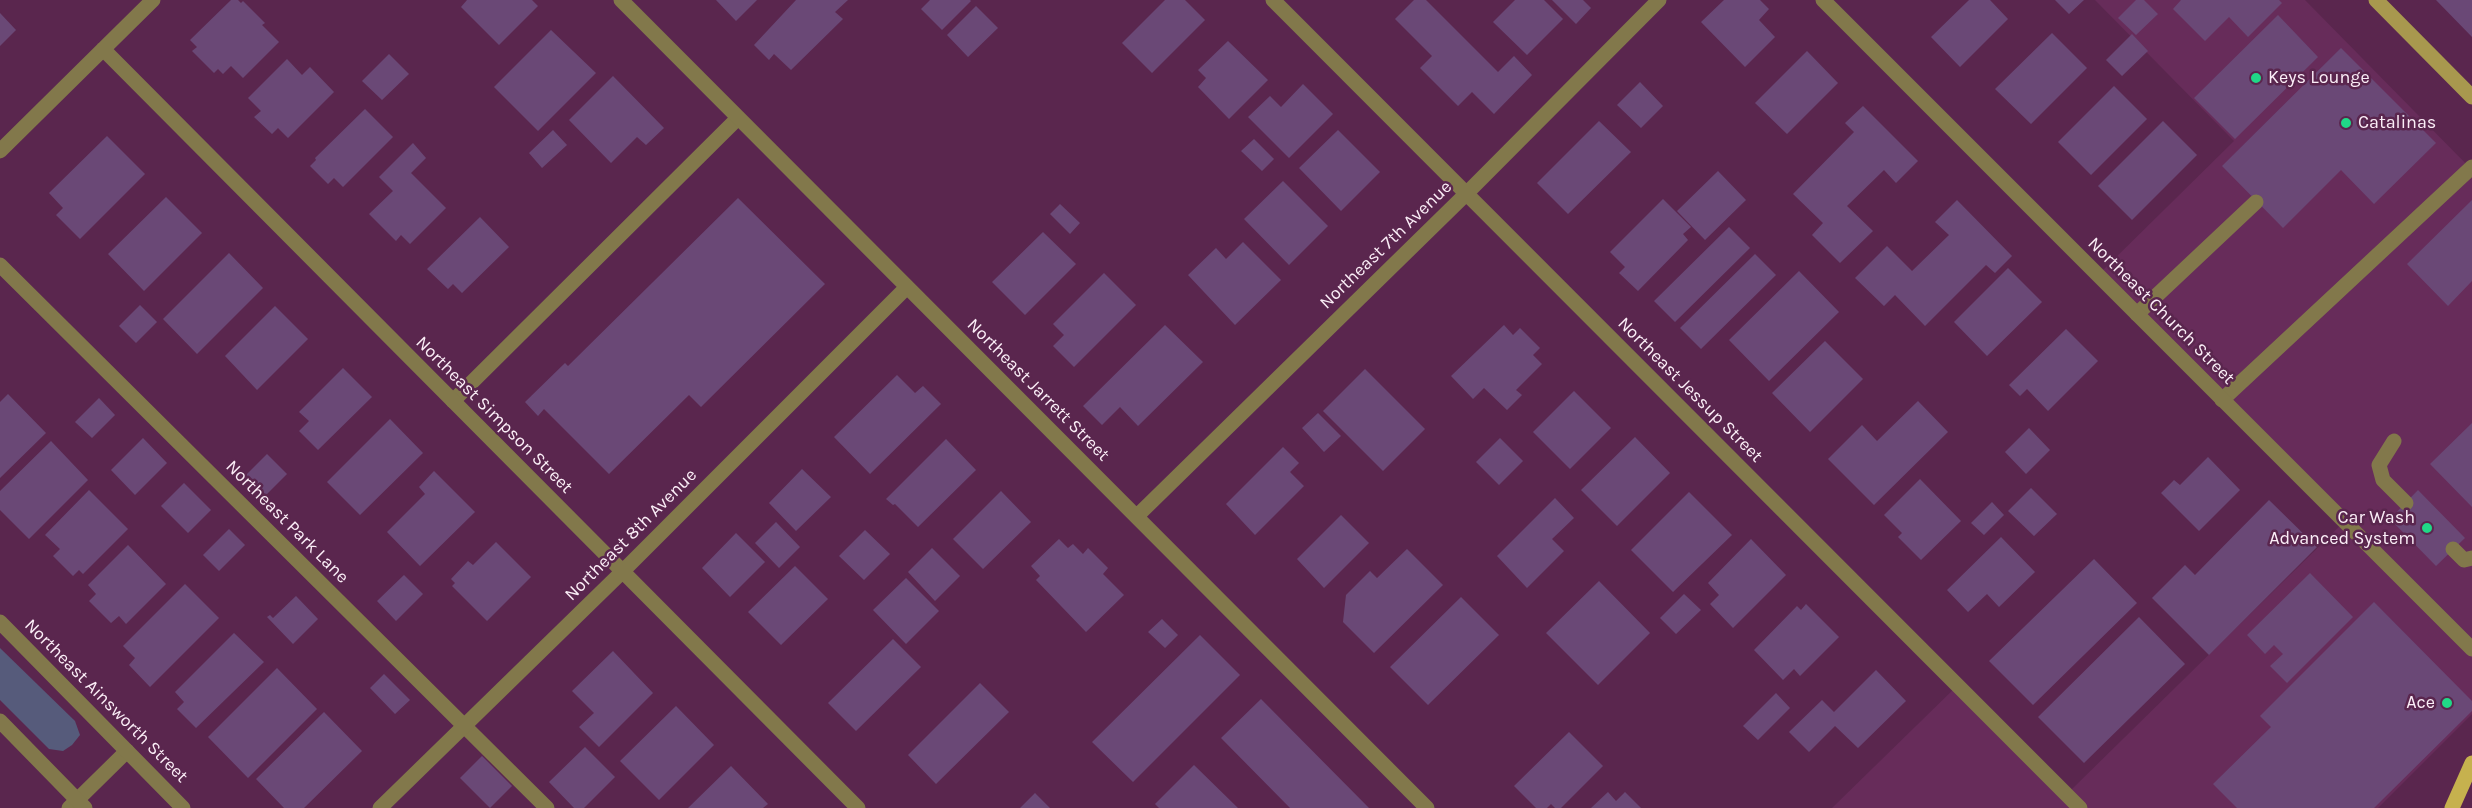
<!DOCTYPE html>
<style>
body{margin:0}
canvas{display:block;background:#5a264e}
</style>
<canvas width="2472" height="808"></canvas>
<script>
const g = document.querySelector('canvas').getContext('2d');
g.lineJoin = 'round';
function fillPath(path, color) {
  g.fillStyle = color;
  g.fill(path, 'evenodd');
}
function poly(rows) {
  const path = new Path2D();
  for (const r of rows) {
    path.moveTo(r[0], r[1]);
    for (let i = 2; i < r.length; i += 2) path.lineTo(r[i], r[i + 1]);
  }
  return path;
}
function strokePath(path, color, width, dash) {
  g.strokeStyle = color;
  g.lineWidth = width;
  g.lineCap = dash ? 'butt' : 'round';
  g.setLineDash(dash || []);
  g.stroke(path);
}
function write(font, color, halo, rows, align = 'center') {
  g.font = font + ' Karla,sans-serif';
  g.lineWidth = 5;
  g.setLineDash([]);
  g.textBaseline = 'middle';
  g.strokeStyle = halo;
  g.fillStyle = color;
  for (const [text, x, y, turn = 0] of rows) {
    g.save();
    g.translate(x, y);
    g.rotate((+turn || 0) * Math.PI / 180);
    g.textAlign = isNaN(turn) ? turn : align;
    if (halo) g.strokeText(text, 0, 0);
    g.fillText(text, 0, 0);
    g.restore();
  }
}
const built = poly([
 [2095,0,2305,0,2472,170,2472,714,2378,808,1832,808,1959,684,2069,792,2346,520,2100,273,2234,141]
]);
const green = poly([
 [0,648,75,721,80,735,72,745,63,751,49,749,0,700]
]);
const building = poly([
 [231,0,238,0,241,3,243,1,265,23,262,25,279,42,243,78,231,66,223,74,218,69,214,73,192,51,197,47,190,40],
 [467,0,532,0,538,6,499,45,461,7],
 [716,0,757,0,736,21],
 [796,0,848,0,835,12,843,19,791,70,774,54,769,60,754,45],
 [930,0,970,0,971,1,942,30,921,9],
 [1165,0,1185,0,1205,20,1152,73,1122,43],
 [1414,0,1426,0,1498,72,1514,56,1532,75,1494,114,1472,92,1458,106,1420,68,1432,56,1395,19],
 [1515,0,1544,0,1563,19,1527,55,1493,22],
 [1552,0,1583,0,1591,8,1576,24],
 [1724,0,1760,0,1769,9,1759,20,1775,37,1745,67,1701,22],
 [1969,0,1990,0,2008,19,1960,67,1931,37],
 [2055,0,2084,0,2069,14],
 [2136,0,2144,0,2158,14,2136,35,2118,18],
 [2181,0,2279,0,2282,3,2248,37,2229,17,2205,41,2173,9],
 [2436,0,2472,0,2472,37],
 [976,6,998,28,968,57,947,35],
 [0,13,16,30,0,46],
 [2278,15,2318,57,2235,139,2194,98],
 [551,30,596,73,538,131,494,87],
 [2052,33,2087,68,2031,124,1995,89],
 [2132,34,2148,51,2122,76,2106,60],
 [1228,41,1268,80,1229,119,1198,87,1206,78,1198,70],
 [2341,48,2436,143,2374,204,2341,170,2283,228,2222,166],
 [1807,51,1838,83,1787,134,1755,103],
 [389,54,409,74,382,100,362,81],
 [287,59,302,75,310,67,334,92,288,138,278,128,272,134,254,117,261,111,248,98],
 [613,76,664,128,646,145,637,137,611,163,569,120],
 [1640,82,1663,106,1641,128,1617,105],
 [1303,84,1333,114,1289,158,1248,117,1270,96,1281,107],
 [2114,86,2147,119,2091,175,2058,142],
 [1863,106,1918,161,1896,183,1884,170,1847,206,1873,231,1840,263,1812,235,1823,223,1793,194,1854,132,1845,123],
 [365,109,393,137,343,187,334,178,328,184,310,166,316,160,315,158],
 [1599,121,1631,152,1568,214,1537,183],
 [2163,121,2197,155,2132,220,2098,186],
 [553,130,567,145,542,168,529,153],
 [1338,130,1380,172,1341,211,1299,168],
 [107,136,145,174,80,239,56,215,63,208,49,193],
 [1254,139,1274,159,1262,171,1241,151],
 [413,143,426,158,411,173,446,208,410,244,401,235,396,241,369,214,393,191,379,177],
 [1718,171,1746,200,1705,240,1677,211],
 [1283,181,1328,226,1289,265,1244,219],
 [166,197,202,233,144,291,108,254],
 [738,198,825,284,701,407,689,395,609,474,544,409,538,416,525,402,565,363,568,366],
 [1663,199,1691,227,1683,234,1688,240,1638,291,1619,273,1625,267,1610,252],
 [1957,200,2012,256,1995,273,1986,265,1925,326,1895,295,1884,306,1855,278,1887,246,1912,271,1949,235,1935,222],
 [2472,200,2472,281,2448,306,2407,264],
 [1060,204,1080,223,1070,234,1050,214],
 [480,217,509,247,462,293,453,284,448,289,427,269],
 [1729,227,1750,248,1675,322,1654,301],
 [1043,232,1076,264,1025,315,992,282],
 [1243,242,1281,280,1235,325,1188,275,1216,248,1226,259],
 [229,253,263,288,197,354,163,319],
 [1755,254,1776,275,1701,349,1680,328],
 [2008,268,2042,302,1987,356,1954,322],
 [1799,271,1839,312,1769,381,1729,340],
 [1104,273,1136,305,1074,367,1053,346,1064,335,1053,324],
 [140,305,157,322,136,343,119,326],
 [275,306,308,339,257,390,225,356],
 [1165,325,1203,362,1138,426,1120,407,1102,425,1083,406],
 [1504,325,1513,335,1520,328,1540,348,1533,355,1542,364,1516,390,1522,395,1507,410,1484,388,1473,399,1451,376],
 [2066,329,2098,361,2048,411,2027,389,2020,396,2009,385],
 [1825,341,1863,379,1810,432,1772,393],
 [343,368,372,397,318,450,299,431,309,421,299,412],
 [1365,369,1425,429,1383,471,1323,411],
 [897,375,915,393,923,386,941,404,870,474,834,437],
 [1574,391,1611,428,1570,469,1533,432],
 [8,394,46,433,0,478,0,402],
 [99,398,115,415,92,438,75,422],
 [1918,401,1948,432,1874,505,1828,459,1862,425,1877,441],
 [1318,413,1341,436,1324,452,1302,428],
 [390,419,423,453,360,515,327,482],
 [2472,423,2472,507,2430,464],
 [2029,428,2050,450,2026,474,2005,452],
 [1635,437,1670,473,1617,526,1581,490],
 [143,438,167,463,135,495,111,470],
 [1500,438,1523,461,1499,485,1476,462],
 [946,439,976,470,918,527,895,504,893,505,886,499],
 [51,441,88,480,29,539,0,510,0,491],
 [1283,447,1299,463,1290,472,1304,486,1255,535,1226,504],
 [267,454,287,474,266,495,246,475],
 [2208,457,2240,490,2199,531,2161,493,2174,480,2180,485],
 [802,469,831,497,796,531,769,503],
 [434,471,475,512,420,566,387,532,425,494,419,487],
 [1920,479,1961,521,1921,560,1898,537,1902,533,1884,515],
 [184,483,211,510,188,533,161,506],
 [2031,488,2057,514,2034,536,2008,511],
 [89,490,128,529,83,574,79,570,73,576,53,556,60,549,45,535],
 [2418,490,2465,538,2436,566,2390,519],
 [1001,491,1031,522,983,569,953,539],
 [1689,492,1732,535,1673,592,1631,550],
 [1555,498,1574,518,1552,539,1564,551,1527,588,1497,556],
 [2269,500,2317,547,2209,655,2152,598,2185,565,2195,575],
 [1992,502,2004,515,1984,535,1971,523],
 [1341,515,1369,543,1324,588,1297,559],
 [776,522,800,547,779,568,755,543],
 [229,529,245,545,219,571,203,555],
 [865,530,890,554,864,580,839,556],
 [736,533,765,562,730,597,702,568],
 [2001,537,2035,572,1999,607,1987,594,1968,612,1947,590],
 [1059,539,1068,548,1073,544,1083,554,1088,548,1108,568,1103,574,1124,595,1086,632,1036,580,1040,576,1031,566],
 [1751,539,1786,575,1733,628,1710,604,1719,595,1708,583],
 [496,542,531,577,487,621,452,586,455,583,451,579,468,561,473,565],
 [128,545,166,584,126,624,119,616,111,623,89,601,96,594,88,585],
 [932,548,960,576,935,601,908,572],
 [1407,549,1443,585,1374,653,1343,622,1346,595,1370,571,1377,578],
 [2094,559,2137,603,2033,705,1989,661],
 [795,566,828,599,781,645,748,612],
 [2310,573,2353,617,2287,683,2270,666,2283,654,2274,645,2265,654,2247,635],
 [404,575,423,594,396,621,377,601],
 [906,578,939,611,906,644,873,610],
 [1599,581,1650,633,1598,685,1546,633],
 [185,584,219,618,150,687,129,665,135,658,123,646],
 [1684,594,1701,610,1676,634,1660,618],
 [296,596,318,619,293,644,267,617,270,615,273,618],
 [1461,597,1499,635,1428,705,1390,667],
 [2374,602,2472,701,2472,711,2374,808,2237,808,2213,784,2271,727,2260,716],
 [1806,604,1839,637,1800,676,1794,669,1783,680,1754,650,1797,606,1801,610],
 [2139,617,2185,664,2084,763,2038,717],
 [1162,619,1178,635,1165,648,1148,632],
 [234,633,264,662,196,728,177,709,184,702,175,692],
 [1200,635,1240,675,1133,782,1092,742],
 [893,639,921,667,856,731,828,703],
 [613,651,653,693,599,747,579,727,594,713,572,691],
 [277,668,317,709,248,778,208,737],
 [1876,670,1906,701,1858,748,1835,726,1809,752,1789,732,1822,700,1834,712],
 [384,674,410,700,395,714,370,688],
 [980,683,1009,712,936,784,908,755],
 [1776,693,1790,708,1758,740,1743,726],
 [1261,699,1369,808,1290,808,1221,738],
 [676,706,714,745,659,800,620,761],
 [324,712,362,751,304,808,284,808,256,779],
 [1569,732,1603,766,1561,808,1555,808,1551,804,1547,808,1536,808,1514,786],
 [585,747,615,777,584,808,574,808,549,782],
 [482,756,512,786,490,808,460,778],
 [1194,765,1238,808,1159,808,1155,804],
 [731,766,768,804,763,808,688,808],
 [1608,792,1616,801,1625,792,1641,808,1591,808],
 [1035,793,1050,808,1020,808]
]);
const service = poly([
 [0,265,547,808],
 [2137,314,2256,202],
 [2222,400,2472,167],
 [453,401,738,118],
 [2394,441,2379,465,2383,480,2406,503],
 [2453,549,2464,560,2472,558]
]);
const minor = poly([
 [621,0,1427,808],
 [1273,0,2080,808],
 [1823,0,2472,649],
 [103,49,858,808],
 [0,151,153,0],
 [1137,516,1466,194,1659,0],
 [69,808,127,751],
 [380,808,622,572,907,287]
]);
const tertiary = poly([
 [0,622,183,808],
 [0,721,85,808]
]);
const secondary = poly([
 [2376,0,2472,97]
]);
const primary = poly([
 [2452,808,2472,763]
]);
const markers = [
 [2256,78,6,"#20d887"],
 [2346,123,6,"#20d887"],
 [2427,528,6,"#20d887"],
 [2447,703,6,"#20d887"]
];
const poiNames = [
 ["Keys Lounge",2268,78],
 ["Catalinas",2358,123],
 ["Car Wash",2415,518,"right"],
 ["Advanced System",2415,539,"right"],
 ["Ace",2435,703,"right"]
];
const streetNames = [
 ["Northeast 7th Avenue",1386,245,-44],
 ["Northeast Church Street",2161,311,45],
 ["Northeast Jarrett Street",1038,390,45],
 ["Northeast Jessup Street",1690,390,45],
 ["Northeast Simpson Street",494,415,45],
 ["Northeast Park Lane",287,522,45],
 ["Northeast 8th Avenue",631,535,-45],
 ["Northeast Ainsworth Street",106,701,45]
];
fillPath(built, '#672c5a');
fillPath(green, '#565b7b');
fillPath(building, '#6a4876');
strokePath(service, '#82784b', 15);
strokePath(minor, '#82784b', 15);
strokePath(tertiary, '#82784b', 15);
strokePath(secondary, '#a8984e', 15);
strokePath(primary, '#c6b14e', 15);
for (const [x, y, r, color] of markers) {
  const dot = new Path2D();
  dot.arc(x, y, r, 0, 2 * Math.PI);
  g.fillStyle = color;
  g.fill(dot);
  strokePath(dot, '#5a264e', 2);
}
write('18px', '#fbeef7', '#5a264e', poiNames, 'left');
write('18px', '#fbeef7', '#5a264e', streetNames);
</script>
